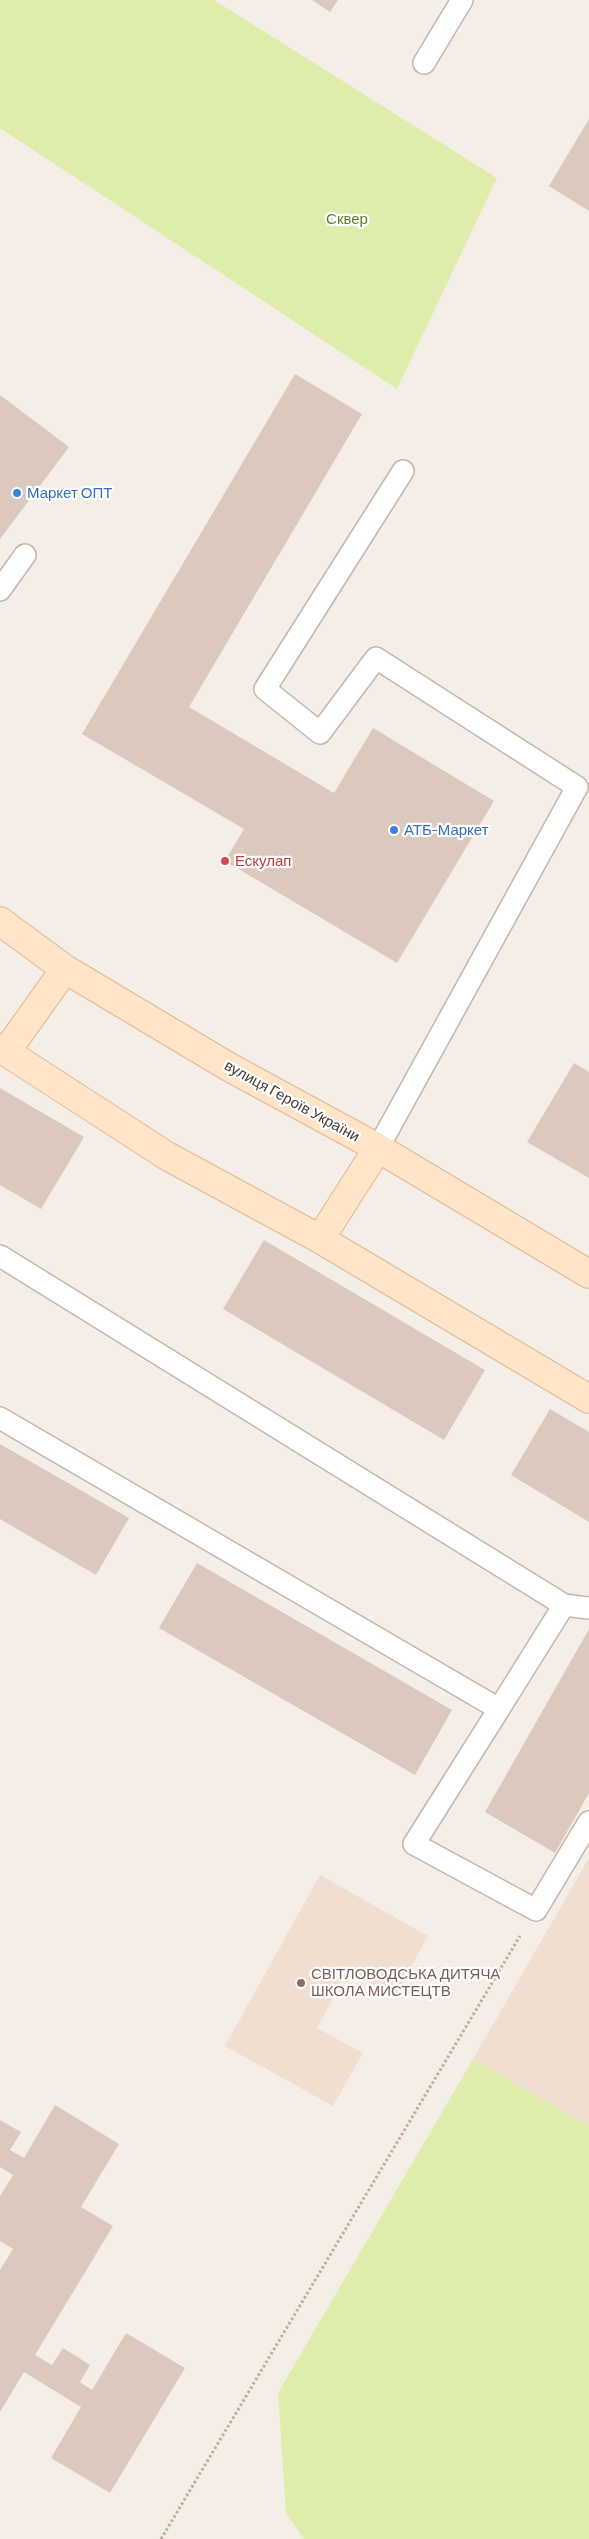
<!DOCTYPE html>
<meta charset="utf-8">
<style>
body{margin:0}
canvas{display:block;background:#f5eee7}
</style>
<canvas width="589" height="2539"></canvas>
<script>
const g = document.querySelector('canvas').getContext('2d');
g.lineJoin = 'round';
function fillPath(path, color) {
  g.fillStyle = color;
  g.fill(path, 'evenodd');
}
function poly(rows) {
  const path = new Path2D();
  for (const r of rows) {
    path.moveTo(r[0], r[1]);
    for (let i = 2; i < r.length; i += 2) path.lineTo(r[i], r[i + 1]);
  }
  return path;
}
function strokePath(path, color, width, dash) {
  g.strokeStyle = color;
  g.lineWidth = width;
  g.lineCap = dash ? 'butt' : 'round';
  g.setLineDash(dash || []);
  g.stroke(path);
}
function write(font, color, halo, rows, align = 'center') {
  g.font = font + ' Barlow,sans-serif';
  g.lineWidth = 4.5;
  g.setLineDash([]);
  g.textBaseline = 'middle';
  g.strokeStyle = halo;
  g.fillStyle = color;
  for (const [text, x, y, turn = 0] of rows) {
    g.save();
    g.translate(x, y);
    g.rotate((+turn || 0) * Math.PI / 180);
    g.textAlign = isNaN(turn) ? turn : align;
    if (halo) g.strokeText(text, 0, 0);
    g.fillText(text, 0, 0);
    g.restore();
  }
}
const education = poly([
 [589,1858,589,2126,473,2059],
 [320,1875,428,1936,395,1996,348,1971,317,2028,363,2053,333,2106,225,2046]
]);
const green = poly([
 [0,0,214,0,497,178,397,389,0,128],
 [473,2059,589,2126,589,2539,304,2539,286,2513,278,2393]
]);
const building = poly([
 [312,0,338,0,330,12],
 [589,119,589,211,549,186],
 [295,374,362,414,189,707,334,793,373,728,494,801,397,963,225,861,244,829,82,734],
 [0,395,69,447,0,539],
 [574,1063,589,1072,589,1178,527,1142],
 [0,1088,84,1137,41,1209,0,1185],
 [264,1240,485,1370,444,1440,223,1309],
 [550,1409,589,1432,589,1522,511,1475],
 [0,1444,129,1518,96,1575,0,1519],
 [197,1563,452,1710,415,1775,159,1628],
 [589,1629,589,1793,555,1853,485,1812],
 [55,2105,119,2144,81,2207,113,2226,35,2355,52,2365,63,2348,90,2365,80,2382,92,2390,126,2333,185,2368,110,2493,51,2458,81,2407,24,2372,0,2412,0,2270,13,2249,0,2241,0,2196,13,2175,0,2167,0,2120,21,2132,10,2150,24,2158]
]);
const path = poly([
 [161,2539,520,1936]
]);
const lane = poly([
 [424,63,462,0],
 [0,590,25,555],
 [378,1148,577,787,376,658,320,733,265,689,403,471],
 [0,1256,564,1605,499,1709,0,1418],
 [564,1605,589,1608],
 [499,1709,414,1844,536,1910,589,1822]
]);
const secondary = poly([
 [0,921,65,969,229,1067,378,1148,589,1274],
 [0,1048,167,1156,320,1239,589,1399],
 [6,1052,65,969],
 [320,1239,378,1148]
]);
const markers = [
 [17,493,5,"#3f7fe0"],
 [394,830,5,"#3f7fe0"],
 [225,861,5,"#e0444e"],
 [301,1983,5,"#8d6e63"]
];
const parkNames = [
 ["Сквер",347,219]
];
const shopNames = [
 ["Маркет ОПТ",27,493],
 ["АТБ-Маркет",404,830]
];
const healthNames = [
 ["Ескулап",235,861]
];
const streetNames = [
 ["вулиця Героїв України",292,1101,29]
];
const educationNames = [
 ["СВІТЛОВОДСЬКА ДИТЯЧА",311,1974],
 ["ШКОЛА МИСТЕЦТВ",311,1991]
];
fillPath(education, '#f0dfd0');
fillPath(green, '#dfedac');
fillPath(building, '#dbc9be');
strokePath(lane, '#c5b6ac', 24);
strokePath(secondary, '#ddb895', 30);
strokePath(path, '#c5aa98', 3, [2.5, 2.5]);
strokePath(lane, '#fff', 21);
strokePath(secondary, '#ffe4c7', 28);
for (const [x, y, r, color] of markers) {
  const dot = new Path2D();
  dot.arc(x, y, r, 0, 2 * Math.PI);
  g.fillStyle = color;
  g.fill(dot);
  strokePath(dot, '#fff', 2);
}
write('15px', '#5d8122', '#fff', parkNames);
write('15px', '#366cbe', '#fff', shopNames, 'left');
write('15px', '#be3a42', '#fff', healthNames, 'left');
write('15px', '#493d35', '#fff', streetNames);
write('15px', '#785e54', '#fff', educationNames, 'left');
</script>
